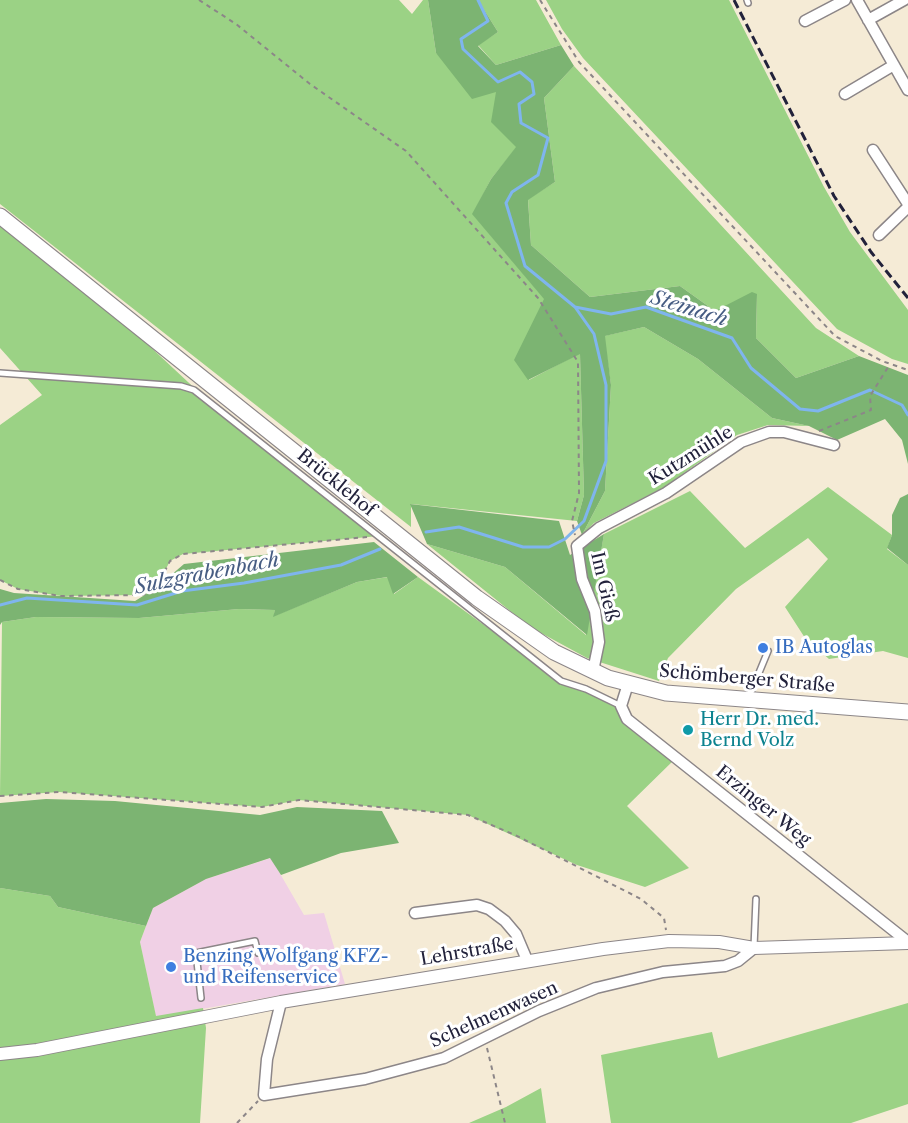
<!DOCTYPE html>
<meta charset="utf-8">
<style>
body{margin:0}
canvas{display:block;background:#f5ebd6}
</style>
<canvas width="908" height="1123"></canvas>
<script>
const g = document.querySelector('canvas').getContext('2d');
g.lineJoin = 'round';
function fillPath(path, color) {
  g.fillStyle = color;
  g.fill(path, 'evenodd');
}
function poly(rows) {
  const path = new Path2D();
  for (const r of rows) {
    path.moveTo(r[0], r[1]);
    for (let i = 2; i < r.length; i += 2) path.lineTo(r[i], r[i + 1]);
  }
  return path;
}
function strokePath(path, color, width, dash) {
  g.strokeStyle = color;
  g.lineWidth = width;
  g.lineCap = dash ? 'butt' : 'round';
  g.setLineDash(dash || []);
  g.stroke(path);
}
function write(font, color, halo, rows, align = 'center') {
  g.font = font + ' "Libre Caslon Text",serif';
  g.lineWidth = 6;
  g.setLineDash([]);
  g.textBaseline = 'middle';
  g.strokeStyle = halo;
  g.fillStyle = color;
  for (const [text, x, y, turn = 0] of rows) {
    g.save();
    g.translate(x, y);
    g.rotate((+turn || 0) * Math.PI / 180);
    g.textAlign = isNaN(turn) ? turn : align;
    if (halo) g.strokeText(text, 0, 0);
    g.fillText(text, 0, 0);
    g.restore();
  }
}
const built = poly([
 [271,858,304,915,324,913,345,984,156,1017,140,942,153,908,206,879]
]);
const green = poly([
 [0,0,399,0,412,14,423,0,428,0,436,53,496,92,517,147,491,179,473,214,545,299,529,380,580,353,584,495,577,521,411,504,411,527,0,204],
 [478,0,536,0,561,45,496,65,478,45,498,32],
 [546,0,729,0,824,187,850,232,908,310,908,364,892,359,837,329,583,58,562,29],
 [574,66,816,328,859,356,796,378,756,338,757,294,715,311,680,286,590,297,531,245,528,199,555,182,544,98],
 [0,226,144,341,203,396,379,536,183,554,170,561,154,592,141,595,61,596,18,589,0,580,0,425,42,395,0,348],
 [644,327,698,359,772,418,809,426,768,425,737,435,663,488,594,523,582,535,605,491,611,385,604,336],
 [828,487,892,535,887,549,908,565,908,658,883,651,829,659,805,638,785,607,828,559,808,538,736,589,668,658,659,681,587,658,530,627,427,544,505,567,586,635,604,534,690,491,745,548],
 [388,577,394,594,418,577,561,681,621,706,628,719,676,758,627,806,689,868,645,887,577,865,468,815,299,800,262,807,59,792,0,796,2,622,36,617,139,618,239,609,275,610,274,616,357,582],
 [0,888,50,896,58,907,146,926,140,942,156,1016,203,1008,206,1028,200,1123,0,1123],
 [908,1003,908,1104,851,1123,611,1123,601,1055,712,1032,718,1058],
 [541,1088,546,1123,469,1123,506,1107]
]);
const forest = poly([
 [428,0,478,0,498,32,478,46,496,65,561,45,574,66,544,98,555,182,528,200,531,245,590,297,680,286,715,311,752,292,757,294,756,338,796,378,859,356,908,375,908,464,902,440,885,419,837,440,809,426,772,418,698,359,644,327,605,336,611,385,605,491,582,535,577,521,584,495,580,354,528,380,514,360,544,299,472,214,491,179,516,147,491,122,496,92,472,99,436,53],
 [908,494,908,565,887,548,892,535,892,515,900,498],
 [410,504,559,521,570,555,604,534,587,635,505,567,427,544],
 [374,542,418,577,393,594,387,577,357,582,273,617,275,610,239,609,139,618,36,617,2,622,0,625,0,589,14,593,135,601,156,588,184,564],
 [46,799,115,801,260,815,297,807,382,811,399,843,341,853,281,875,270,858,206,879,153,908,146,926,58,907,50,896,0,888,0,803]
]);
const stream = poly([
 [478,0,488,21,461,39,463,49,498,82,520,72,532,82,534,94,519,104,521,123,548,138,538,175,512,192,506,203,525,266,575,307,611,314,646,307,732,338,751,368,800,409,818,411,870,390,902,405,908,415],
 [426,532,459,527,523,547,549,547,565,539,584,521,606,461,606,385,594,334,575,307],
 [0,605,27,598,137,605,182,591,244,583,341,565,380,549]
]);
const path = poly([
 [199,0,236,24,310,84,406,151,538,298,578,362,579,493,572,521,575,535],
 [540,0,579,62,835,336,882,361,908,370],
 [819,431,871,410,870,396,890,364],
 [0,580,18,589,61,596,141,595,154,592,170,561,183,554,367,537],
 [0,796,59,792,262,807,299,800,468,815,515,835,641,899,664,918,666,930],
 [487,1048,505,1123],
 [237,1123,258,1101]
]);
const service = poly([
 [747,0,748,3],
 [0,373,181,386,194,390,561,681,586,689,621,706],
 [749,697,768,651],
 [754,947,756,899],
 [201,998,196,953,255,941,258,953]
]);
const minor = poly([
 [857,0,908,90],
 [868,20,904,0],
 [805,21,845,0],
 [845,94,894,65],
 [873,150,908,204],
 [879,235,908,207],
 [593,671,599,642,595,611,582,579,577,546,599,528,666,493,741,442,769,432,784,432,834,445],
 [628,684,621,706,627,719,908,942],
 [415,913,477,905,489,909,505,921,516,934,527,960],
 [281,1002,267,1059,264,1095,365,1079,444,1058,539,1011,596,988,663,972,725,966,738,961,754,948]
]);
const tertiary = poly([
 [0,1054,37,1050,281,1002,603,949,669,941,719,942,754,948,908,943]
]);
const primary = poly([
 [0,216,477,598,554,652,608,678,666,693,908,712]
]);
const rail = poly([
 [734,0,834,196,871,252,908,298]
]);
const markers = [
 [763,648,6,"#3f7fe0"],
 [688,730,6,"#0f9aa8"],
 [171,967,6,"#3f7fe0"]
];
const streetNames = [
 ["Kutzmühle",691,456,-32],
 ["Brücklehof",336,483,39],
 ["Im Gieß",604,587,77],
 ["Schömberger Straße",747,679,5],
 ["Erzinger Weg",763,806,39],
 ["Lehrstraße",467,952,-10],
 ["Schelmenwasen",494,1015,-24]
];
const shopNames = [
 ["IB Autoglas",775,648],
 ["Benzing Wolfgang KFZ-",183,957],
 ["und Reifenservice",183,978]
];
const cultureNames = [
 ["Herr Dr. med.",700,720],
 ["Bernd Volz",700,741]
];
const waterNames = [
 ["Steinach",689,309,17],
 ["Sulzgrabenbach",207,574,-11]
];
fillPath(built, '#f0d0e5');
fillPath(green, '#9bd285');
fillPath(forest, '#7cb472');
strokePath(stream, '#7fb5ee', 3);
strokePath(service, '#8c8688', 8);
strokePath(minor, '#8c8688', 13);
strokePath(tertiary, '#8c8688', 14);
strokePath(primary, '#8c8688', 17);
strokePath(path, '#8c8688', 2, [4.5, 4.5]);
strokePath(service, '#fff', 5);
strokePath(minor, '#fff', 10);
strokePath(tertiary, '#fff', 12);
strokePath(primary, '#fff', 15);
strokePath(rail, '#22223b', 3, [9, 4.5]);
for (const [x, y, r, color] of markers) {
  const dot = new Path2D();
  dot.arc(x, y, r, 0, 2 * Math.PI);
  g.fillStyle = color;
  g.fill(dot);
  strokePath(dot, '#fff', 2);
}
write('18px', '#22223b', '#fff', streetNames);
write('18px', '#366cbe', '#fff', shopNames, 'left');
write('18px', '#0d838f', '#fff', cultureNames, 'left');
write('italic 20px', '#475d83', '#fff', waterNames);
</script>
